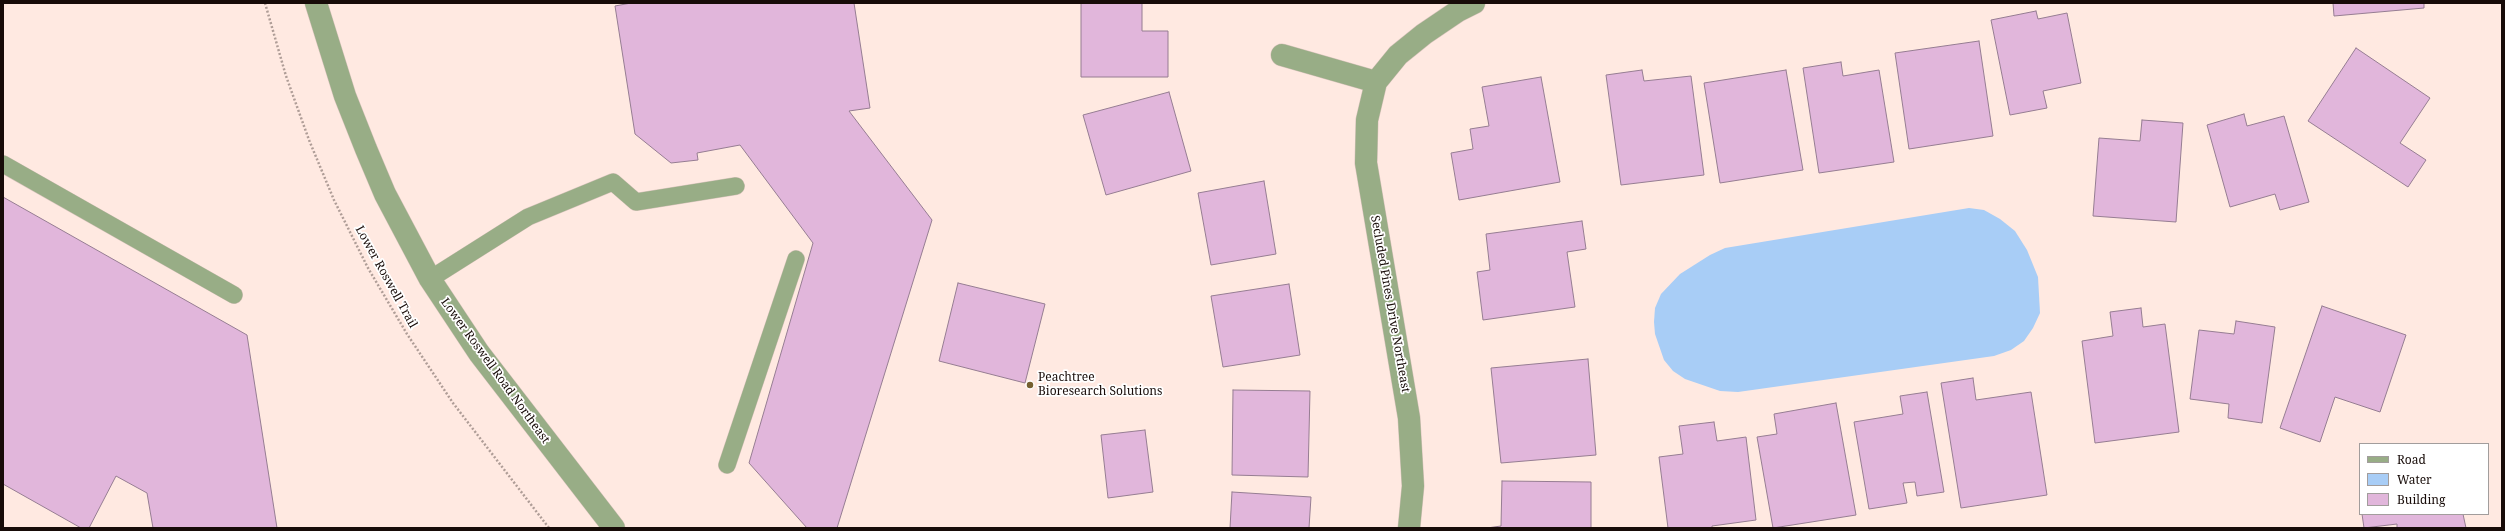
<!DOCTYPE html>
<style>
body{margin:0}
#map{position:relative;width:2505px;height:531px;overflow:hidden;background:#ffe9e1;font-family:"Noto Serif",serif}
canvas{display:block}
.frame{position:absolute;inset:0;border:4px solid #170b08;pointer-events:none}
.legend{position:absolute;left:2359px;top:443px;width:130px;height:72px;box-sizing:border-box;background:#fff;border:1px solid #a29d9c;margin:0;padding:5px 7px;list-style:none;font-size:12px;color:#170b08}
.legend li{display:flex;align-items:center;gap:8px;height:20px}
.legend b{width:20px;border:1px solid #a29d9c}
</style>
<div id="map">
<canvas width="2505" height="531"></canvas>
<div class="frame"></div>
<ul class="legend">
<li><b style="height:5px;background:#98ad86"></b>Road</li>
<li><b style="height:11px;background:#a8cdf6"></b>Water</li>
<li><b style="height:11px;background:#e1b6db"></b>Building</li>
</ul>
</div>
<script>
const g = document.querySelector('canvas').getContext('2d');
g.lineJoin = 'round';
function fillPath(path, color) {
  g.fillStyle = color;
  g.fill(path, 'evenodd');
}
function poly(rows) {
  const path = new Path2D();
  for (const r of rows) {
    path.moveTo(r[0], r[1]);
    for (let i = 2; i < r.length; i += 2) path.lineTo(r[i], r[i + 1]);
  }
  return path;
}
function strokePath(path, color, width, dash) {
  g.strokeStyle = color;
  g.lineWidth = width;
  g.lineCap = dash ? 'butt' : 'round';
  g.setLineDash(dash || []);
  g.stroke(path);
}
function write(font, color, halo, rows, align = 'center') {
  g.font = font + ' "Noto Serif",serif';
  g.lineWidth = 3.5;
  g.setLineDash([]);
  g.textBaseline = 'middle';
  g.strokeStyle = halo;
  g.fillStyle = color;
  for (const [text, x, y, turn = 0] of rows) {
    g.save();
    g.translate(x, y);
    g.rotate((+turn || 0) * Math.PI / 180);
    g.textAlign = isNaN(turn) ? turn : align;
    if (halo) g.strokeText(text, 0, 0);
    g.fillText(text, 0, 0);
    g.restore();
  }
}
const water = poly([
 [1969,208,1984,210,2000,219,2015,231,2027,250,2038,277,2040,313,2033,328,2024,341,2011,350,1994,356,1738,392,1720,391,1685,379,1673,371,1664,360,1655,334,1654,322,1655,308,1661,294,1680,274,1710,255,1725,248]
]);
const building = poly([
 [631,3,854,3,870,108,849,111,932,220,837,528,807,528,749,463,813,243,740,145,697,153,698,160,671,163,635,134,615,6,631,3],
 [1081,3,1142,3,1142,31,1168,31,1168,77,1081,77,1081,3],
 [2333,3,2424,3,2424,8,2334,16,2333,3],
 [2036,11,2038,19,2067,13,2081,83,2043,91,2047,108,2010,115,1991,20,2036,11],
 [1979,41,1993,136,1909,149,1895,53,1979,41],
 [2356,48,2430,98,2400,143,2426,160,2408,187,2308,121,2356,48],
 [1841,62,1843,76,1879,70,1894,162,1819,173,1803,68,1841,62],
 [1642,70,1644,81,1691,76,1704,175,1621,185,1606,75,1642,70],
 [1786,70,1803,170,1720,183,1704,83,1786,70],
 [1541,77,1560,182,1459,200,1451,153,1473,149,1470,129,1489,126,1482,87,1541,77],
 [1169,92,1191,171,1106,195,1083,115,1169,92],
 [2244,114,2247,126,2284,116,2309,202,2280,210,2275,194,2230,207,2207,125,2244,114],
 [2142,120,2183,123,2176,222,2093,216,2099,138,2140,141,2142,120],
 [1264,181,1276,254,1211,265,1198,193,1264,181],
 [3,197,247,335,277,528,153,528,147,493,116,476,89,528,81,528,3,484,3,197],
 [1582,221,1586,249,1567,252,1575,307,1483,320,1477,272,1490,270,1486,234,1582,221],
 [958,283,1045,304,1025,383,939,361,958,283],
 [1289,284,1300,355,1223,367,1211,296,1289,284],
 [2322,306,2406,335,2380,412,2335,397,2320,442,2280,428,2322,306],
 [2141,308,2143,327,2165,324,2179,432,2095,443,2082,341,2113,336,2110,312,2141,308],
 [2236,321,2275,327,2262,423,2228,418,2229,404,2190,399,2199,330,2234,334,2236,321],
 [1588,359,1596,455,1501,463,1491,368,1588,359],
 [1973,378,1976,400,2031,392,2047,495,1961,508,1941,383,1973,378],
 [1233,390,1310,391,1308,477,1232,475,1233,390],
 [1927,392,1944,492,1917,496,1915,482,1903,483,1907,503,1869,509,1854,422,1903,414,1900,396,1927,392],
 [1836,403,1856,515,1773,528,1757,437,1777,434,1774,414,1836,403],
 [1714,422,1717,441,1746,437,1756,520,1712,526,1712,528,1668,528,1659,457,1683,454,1679,426,1714,422],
 [1145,430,1153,492,1108,498,1101,435,1145,430],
 [1502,481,1591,482,1591,528,1487,528,1501,526,1502,481],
 [1232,492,1311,497,1309,528,1230,528,1232,492],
 [2362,514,2463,514,2466,528,2397,528,2397,524,2364,528,2362,514]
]);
const path = poly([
 [265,3,286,76,309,140,334,200,368,268,407,334,453,403,549,528]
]);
const service = poly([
 [3,164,234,295],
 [430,279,528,217,613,182,636,202,736,186],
 [727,465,796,259]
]);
const minor = poly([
 [1282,55,1376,82],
 [1409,528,1413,486,1409,418,1366,163,1367,120,1376,82,1398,55,1424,34,1458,11,1474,3]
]);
const tertiary = poly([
 [316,3,345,96,366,149,385,194,430,279,479,353,614,528]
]);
const markers = [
 [1030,385,4,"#756030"]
];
const streetNames = [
 ["Lower Roswell Trail",386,277,61],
 ["Secluded Pines Drive Northeast",1390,304,80],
 ["Lower Roswell Road Northeast",495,371,54]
];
const poiNames = [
 ["Peachtree",1038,378],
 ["Bioresearch Solutions",1038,392]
];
fillPath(water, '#a8cdf6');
fillPath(building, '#e1b6db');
strokePath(building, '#967d92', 1);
strokePath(service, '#dac5be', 18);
strokePath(minor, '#dac5be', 23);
strokePath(tertiary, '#dac5be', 23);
strokePath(path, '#af9d97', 2.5, [2, 2]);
strokePath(service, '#98ad86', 17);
strokePath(minor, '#98ad86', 22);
strokePath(tertiary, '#98ad86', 22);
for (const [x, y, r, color] of markers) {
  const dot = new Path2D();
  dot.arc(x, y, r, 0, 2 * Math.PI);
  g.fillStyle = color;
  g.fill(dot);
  strokePath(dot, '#fff', 1.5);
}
write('12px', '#170b08', '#fff', streetNames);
write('12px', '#170b08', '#fff', poiNames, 'left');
</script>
